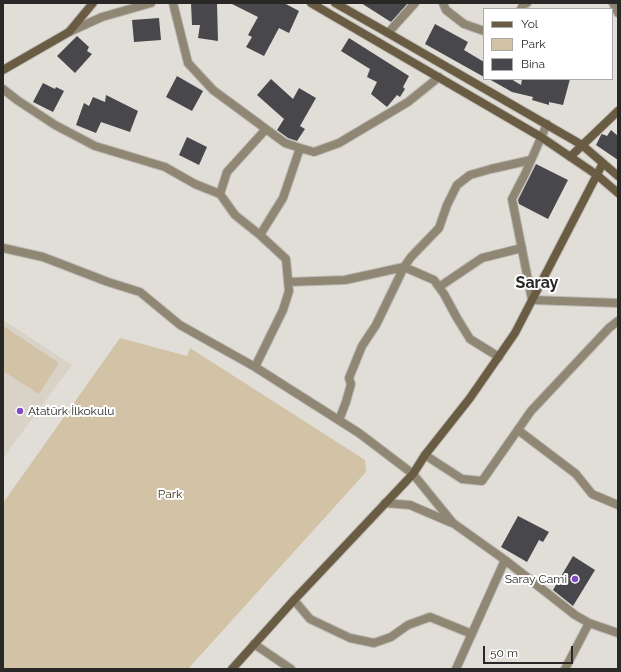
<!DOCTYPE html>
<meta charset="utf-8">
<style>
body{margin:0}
#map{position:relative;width:621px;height:672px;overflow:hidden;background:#e1ded8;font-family:Raleway,sans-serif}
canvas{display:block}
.frame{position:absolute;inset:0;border:4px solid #292826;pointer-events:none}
.legend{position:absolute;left:483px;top:8px;width:130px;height:72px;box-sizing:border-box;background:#fff;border:1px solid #a9a9a8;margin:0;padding:5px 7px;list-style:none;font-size:12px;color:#292826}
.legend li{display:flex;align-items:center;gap:8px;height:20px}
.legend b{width:20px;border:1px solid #a9a9a8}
.scale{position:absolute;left:483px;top:646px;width:90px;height:18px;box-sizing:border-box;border:2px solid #292826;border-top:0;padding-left:5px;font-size:12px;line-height:14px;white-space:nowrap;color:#292826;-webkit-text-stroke:3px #fff;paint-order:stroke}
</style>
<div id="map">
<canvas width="621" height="672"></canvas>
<div class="frame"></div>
<ul class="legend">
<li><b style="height:5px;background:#695c43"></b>Yol</li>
<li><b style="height:11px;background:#d2c2a6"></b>Park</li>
<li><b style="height:11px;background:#48474c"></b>Bina</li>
</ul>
<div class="scale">50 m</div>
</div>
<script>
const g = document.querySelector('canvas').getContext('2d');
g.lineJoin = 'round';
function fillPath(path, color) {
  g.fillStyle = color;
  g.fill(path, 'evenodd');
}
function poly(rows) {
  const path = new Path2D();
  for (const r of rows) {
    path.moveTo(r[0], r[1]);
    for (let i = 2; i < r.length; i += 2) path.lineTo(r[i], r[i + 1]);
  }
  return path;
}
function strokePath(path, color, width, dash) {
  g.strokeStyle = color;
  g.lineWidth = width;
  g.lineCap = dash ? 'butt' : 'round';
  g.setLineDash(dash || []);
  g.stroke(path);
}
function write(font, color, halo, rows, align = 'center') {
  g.font = font + ' Raleway,sans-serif';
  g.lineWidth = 4;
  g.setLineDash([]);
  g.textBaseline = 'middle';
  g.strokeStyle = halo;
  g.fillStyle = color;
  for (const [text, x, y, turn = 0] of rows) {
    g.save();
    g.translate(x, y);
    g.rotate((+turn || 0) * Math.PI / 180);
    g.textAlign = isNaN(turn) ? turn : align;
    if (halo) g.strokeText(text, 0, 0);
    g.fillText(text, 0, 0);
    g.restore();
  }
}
const built = poly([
 [3,320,72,365,3,458]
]);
const green = poly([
 [3,326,59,363,39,394,3,371],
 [120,338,187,356,190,348,365,460,366,472,188,669,3,669,3,503]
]);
const building = poly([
 [191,3,217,3,218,41,198,38,200,25,192,25],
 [230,3,284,3,299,11,289,33,279,28,264,56,246,47,252,37,248,35,258,17],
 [361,3,408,3,391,22],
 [159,18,161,40,134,42,132,20],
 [435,24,468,42,464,50,484,62,484,77,425,44],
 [77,36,89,47,87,51,92,54,75,73,57,56],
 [349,38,409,76,403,87,405,89,400,97,397,95,387,107,371,94,377,82,367,77,370,69,341,51],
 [177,76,203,91,192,111,166,97],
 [271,79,293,99,299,88,316,98,300,126,305,129,297,141,288,138,277,130,284,119,257,95],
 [489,79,511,79,521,85,522,79,570,79,563,105,549,102,549,105,532,100,533,97,512,92],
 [43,83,55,89,56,87,64,91,53,112,33,102],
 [106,95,138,111,130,132,101,122,96,133,76,125,84,103,89,106,93,97,105,102],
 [611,130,618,136,618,160,596,145,601,135,602,134,607,136],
 [187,137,207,147,199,165,179,155],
 [536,164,568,180,548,219,519,204,518,200],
 [518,516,549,532,543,542,539,540,527,562,501,547],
 [573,556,595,570,573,606,553,590]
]);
const street = poly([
 [173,3,188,63,213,90,285,143,300,148,314,152,339,143,408,102,439,77],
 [443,3,446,10,464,24,484,31],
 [613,3,618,13],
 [521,9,523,5,527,3],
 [69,32,102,17,151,3],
 [388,33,415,3],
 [3,89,17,100,55,125,95,146,165,167,195,184,220,194,235,215,260,235,286,259,289,291,283,310,255,367],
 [547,124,525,174,512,199,532,300,618,303],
 [220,194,227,172,266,129],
 [260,235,283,198,300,148],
 [3,248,43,257,108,282,140,292,180,325,255,367,359,433,413,474,453,523,505,560,575,615,589,623,618,633],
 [288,282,345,280,404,267,434,280,444,294,457,318,470,339,499,357],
 [439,287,482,258,522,248],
 [339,420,346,402,351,384,349,378,362,346,376,325,404,267,411,257,439,228,447,205,457,185,470,175,491,169,531,160],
 [518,430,576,474,592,494,618,505],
 [425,455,462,479,482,481,531,411,609,328,618,321],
 [385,503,410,505,452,523],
 [294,600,310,619,350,638,374,643,391,637,408,625,430,617,472,634],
 [254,644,291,669],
 [456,669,505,560],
 [565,669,589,623]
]);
const secondary = poly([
 [311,3,541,137,597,175,618,193],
 [335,3,388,33,582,145,618,176],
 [3,70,69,32,93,3],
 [570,157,618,111],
 [232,669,294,600,413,474,425,455,470,398,515,333,603,163]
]);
const markers = [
 [20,411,4,"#804bc2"],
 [575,579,4,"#804bc2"]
];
const poiNames = [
 ["Atatürk İlkokulu",28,411],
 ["Saray Cami",567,579,"right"]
];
const parkNames = [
 ["Park",170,494]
];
const districtNames = [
 ["Saray",537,283]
];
fillPath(built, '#d9d2c6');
fillPath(green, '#d2c2a6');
fillPath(building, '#48474c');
strokePath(street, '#bcbab4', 10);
strokePath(secondary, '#bcbab4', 10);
strokePath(street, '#8f8674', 8);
strokePath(secondary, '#695c43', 8);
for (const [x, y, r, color] of markers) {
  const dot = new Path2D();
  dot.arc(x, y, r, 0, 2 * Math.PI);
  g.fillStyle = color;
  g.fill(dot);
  strokePath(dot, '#fff', 1.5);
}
write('12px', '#292826', '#fff', poiNames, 'left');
write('12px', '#402f0d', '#fff', parkNames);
write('bold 16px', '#292826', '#fff', districtNames);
</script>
